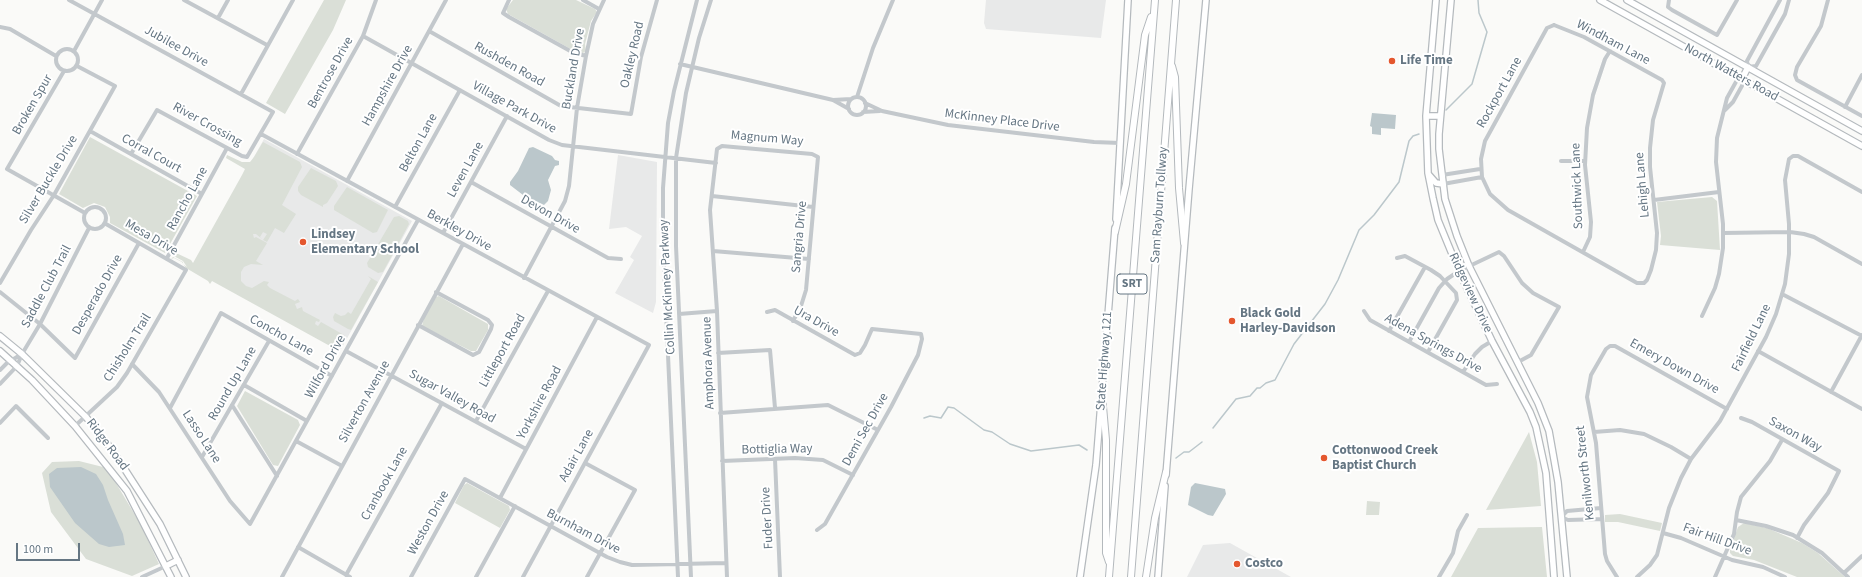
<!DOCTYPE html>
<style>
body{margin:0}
#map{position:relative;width:1862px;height:577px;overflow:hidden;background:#fafaf8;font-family:"Source Sans 3",sans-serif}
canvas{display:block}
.scale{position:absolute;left:16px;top:543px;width:64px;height:18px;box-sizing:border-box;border:2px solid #657683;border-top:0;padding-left:5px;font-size:12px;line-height:14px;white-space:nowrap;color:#657683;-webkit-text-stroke:3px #fff;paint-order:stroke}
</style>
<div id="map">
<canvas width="1862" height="577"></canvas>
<div class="scale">100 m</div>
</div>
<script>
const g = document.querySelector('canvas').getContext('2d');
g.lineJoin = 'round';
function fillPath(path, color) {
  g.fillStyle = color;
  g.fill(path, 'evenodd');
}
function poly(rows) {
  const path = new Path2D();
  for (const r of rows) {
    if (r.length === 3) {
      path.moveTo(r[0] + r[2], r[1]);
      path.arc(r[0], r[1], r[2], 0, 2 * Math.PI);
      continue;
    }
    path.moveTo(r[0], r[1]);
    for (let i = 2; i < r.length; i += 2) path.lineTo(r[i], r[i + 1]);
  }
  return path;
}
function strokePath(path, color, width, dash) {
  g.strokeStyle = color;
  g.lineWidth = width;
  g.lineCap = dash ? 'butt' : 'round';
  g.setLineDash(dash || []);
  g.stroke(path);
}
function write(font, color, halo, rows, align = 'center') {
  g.font = font + ' "Source Sans 3",sans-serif';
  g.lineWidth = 4;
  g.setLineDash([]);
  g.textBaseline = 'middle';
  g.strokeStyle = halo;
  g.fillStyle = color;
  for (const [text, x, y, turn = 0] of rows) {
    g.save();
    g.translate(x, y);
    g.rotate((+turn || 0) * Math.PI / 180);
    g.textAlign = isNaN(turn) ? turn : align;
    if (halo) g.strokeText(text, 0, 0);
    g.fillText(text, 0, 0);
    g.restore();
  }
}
const built = poly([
 [986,0,1106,0,1101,38,986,29,984,23],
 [264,139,412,221,340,351,196,271,194,264],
 [618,155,657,162,656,302,653,313,615,293,634,260,630,257,642,236,626,227,609,229],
 [1230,543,1291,577,1187,577,1203,545]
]);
const green = poly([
 [324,0,346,0,333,30,285,114,266,103],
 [513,0,576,0,595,9,597,12,591,21,585,44,586,51,583,53,576,52,508,14,506,9],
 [90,137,197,196,165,253,110,223,110,217,105,207,94,203,83,208,59,194],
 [263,142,300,162,302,167,282,205,296,214,284,233,275,228,267,242,263,240,267,234,263,232,260,237,262,239,256,234,253,234,254,238,256,237,267,243,256,261,263,265,251,264,244,267,241,272,241,281,246,286,252,288,264,281,269,282,267,285,270,288,295,301,298,299,300,302,295,304,297,309,302,307,303,311,320,320,319,322,316,321,315,324,318,326,321,322,344,335,346,339,339,351,212,281,210,284,208,281,186,268,182,262,174,258,171,259,173,257,183,262,183,264,187,267,183,261,172,255,175,248,174,252,191,260,193,263,242,175,245,169,226,158,227,155,242,162,250,162,254,157],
 [311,168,336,181,338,186,327,203,323,205,323,207,301,195,298,191,298,187],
 [347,187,388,210,377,232,373,233,334,210,334,206],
 [1712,197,1717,201,1720,250,1660,245,1661,236,1657,202],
 [399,216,408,221,409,224,383,272,378,273,368,267,367,263,394,217],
 [368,276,378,282,351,330,348,329,334,321,333,317,335,313,341,316,345,315,348,312,351,314,371,279],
 [439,296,488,324,488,330,476,351,471,351,422,326,424,318,436,297],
 [245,391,298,420,300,425,278,466,273,465,237,406],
 [1529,432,1537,462,1541,506,1486,510],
 [79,461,107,468,141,525,159,564,132,576,86,559,51,512,42,473,52,462],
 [467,483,509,506,510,510,500,528,455,503,464,485],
 [1367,501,1380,502,1379,515,1366,515],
 [1620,514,1662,523,1660,531,1618,522,1605,522,1605,515],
 [1744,523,1767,528,1802,543,1818,553,1845,577,1797,577,1754,560,1733,556,1730,553,1730,549,1738,527],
 [1542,527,1547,577,1451,577,1478,528]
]);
const water = poly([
 [1372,113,1396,115,1395,129,1381,128,1381,135,1372,134,1372,127,1370,126],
 [533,147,552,156,555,160,559,161,559,165,555,166,548,180,551,190,548,201,544,205,523,195,510,185,510,182,518,171,529,148],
 [81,467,96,474,103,485,108,500,123,534,125,545,109,547,99,544,75,523,50,487,49,474,57,468],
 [1195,483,1225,489,1226,494,1213,516,1208,515,1188,505,1191,487]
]);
const stream = poly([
 [1446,110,1472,84,1487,32,1479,13,1478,0],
 [924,418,930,416,941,418,948,407,954,408,984,430,992,432,1010,444,1031,451,1079,445,1087,450],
 [1213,428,1236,399,1250,396,1257,388,1260,388,1266,383,1275,380,1294,344,1325,304,1338,280,1359,230,1374,215,1399,182,1409,141,1413,136,1419,134],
 [1176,458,1184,452,1189,452,1202,442]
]);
const minor = poly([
 [69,0,273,112,247,157,242,156,157,110,131,154],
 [184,0,267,45],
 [509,0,503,13,509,17,572,52,586,56],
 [583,0,599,9],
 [1669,0,1668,7,1672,10,1717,35,1737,0],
 [1780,0,1747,61,1748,67,1756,66,1785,14,1789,0],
 [1828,0,1821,26,1797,67,1795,75,1797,80,1862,116],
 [218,18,228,0],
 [1554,25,1584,37,1662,80,1664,83,1653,120,1650,148,1650,167,1657,233,1656,250,1651,270,1647,280,1644,283,1637,283,1508,210,1490,194,1482,177,1481,159,1485,141,1547,28,1554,25],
 [0,27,10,29,56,56],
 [429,31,561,106,631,114,641,57,657,0],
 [363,36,549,140,562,145,716,163],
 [67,60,11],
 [74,51,102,0],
 [680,64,833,100,851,99],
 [64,71,7,169,85,213],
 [241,94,293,0],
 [857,97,873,48,893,0],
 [857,106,9],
 [833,100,849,109],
 [865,103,882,111,948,125,1094,142,1120,143],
 [1845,107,1862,75],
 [863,112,880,111],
 [90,131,202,194],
 [261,134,649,345,523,577],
 [297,154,363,36,376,0],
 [1561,161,1585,161],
 [1442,175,1480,169],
 [347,181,446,0],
 [471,182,608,258,621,259],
 [1443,184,1482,177],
 [712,196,813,207],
 [1654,200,1719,192],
 [95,218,11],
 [395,207,460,90],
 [443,233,507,116],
 [1723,233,1790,232,1804,234,1814,237,1862,264],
 [713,251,809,259],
 [1583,252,1590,237,1591,222,1585,165,1587,128,1593,95,1605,59,1610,51],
 [167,258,227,148],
 [1397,258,1405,256,1431,270,1440,276,1456,293,1457,300,1428,352],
 [524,278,565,201,569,186,577,108,586,56,593,24,604,0],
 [0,283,31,230,54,195,115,86,77,66],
 [0,292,40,324,75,358,139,243],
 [1782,294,1862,336],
 [1364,311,1370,320,1486,385,1497,384],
 [767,312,775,310,855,355,860,353,865,345,872,329,921,334,922,339,918,355,891,407,825,524,817,530],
 [679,314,717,311],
 [1702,316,1715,288,1719,274,1723,248,1723,224,1716,162,1717,138,1727,98,1737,80,1742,79,1743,84,1733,102,1725,110],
 [418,325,473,355,479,352,491,329,492,325,488,320,436,292],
 [1389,331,1425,267],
 [1409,342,1439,288,1447,279,1459,271,1499,252,1504,256,1522,283,1533,293,1559,307,1531,355,1518,362],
 [346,351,526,449],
 [1758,351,1862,409],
 [718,353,770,350,775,408],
 [132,364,159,392,230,501,250,524,418,220],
 [0,370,7,363,22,354],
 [1463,372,1475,354,1482,347,1492,341],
 [0,384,17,366,22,354,40,324,89,228],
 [244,385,307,421],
 [1831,392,1862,335],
 [232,405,277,476],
 [170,408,221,313,332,376],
 [720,413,828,405,878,430],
 [1741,418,1752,422,1839,471,1828,493,1804,525,1797,538],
 [476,421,548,291],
 [0,423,16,406,48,438],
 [75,426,117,387,127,373,186,270,106,224],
 [1594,432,1620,430,1644,434,1671,447,1691,459],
 [296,441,342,466],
 [202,457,269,341],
 [775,459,780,577],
 [722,461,795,458,823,460,853,475],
 [585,463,635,490,587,577],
 [500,498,597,317],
 [1601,508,1567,511,1561,517,1568,520,1602,519],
 [1736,520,1766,526,1793,535,1822,553,1848,577],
 [1663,533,1681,538,1732,560,1763,567,1785,577],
 [298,547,350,577],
 [1844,573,1862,556],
 [346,575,442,403],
 [142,577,166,566],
 [282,577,463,244],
 [411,577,465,479,607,557,620,562,632,565,726,563],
 [476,577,515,506],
 [678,577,663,244,663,188,668,123,674,91,697,0],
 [691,577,676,246,676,158,686,93,699,38,711,0],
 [727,577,717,311,710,210,717,149,722,146,812,154,818,157,806,290,801,306,793,321],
 [1439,577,1453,553,1458,531,1467,515],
 [1617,577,1607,561,1605,554,1596,443,1587,397,1591,375,1606,349,1610,346,1615,346,1727,409],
 [1637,577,1650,565,1657,555,1669,508,1681,478,1691,459,1720,421,1766,337,1776,314,1785,284,1789,254,1789,224,1785,180,1789,159,1793,156,1798,156,1862,192],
 [1715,577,1734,534,1737,512,1741,497,1770,461,1782,440]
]);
const major = poly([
 [1436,0,1426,116,1428,173,1433,198,1438,220,1459,271,1492,341,1530,412,1536,427,1546,473,1554,577],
 [1451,0,1439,134,1439,149,1445,199,1457,236,1469,266,1538,403,1549,431,1558,482,1567,577],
 [1600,0,1862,146],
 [1627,0,1862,131],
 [1742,79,1748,67],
 [1426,116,1439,116],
 [1429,175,1436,183,1443,184],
 [1116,219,1128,0],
 [0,336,22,354,86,417,113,451,160,524,186,577],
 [0,351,32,380,75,426,127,491,171,577],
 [1166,475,1189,189,1206,0],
 [166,566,178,560],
 [1080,577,1096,465,1115,228],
 [1158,577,1165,486]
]);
const highway = poly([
 [1172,66,1175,77,1179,188,1184,243],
 [1115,232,1126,184,1145,35,1151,17],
 [1102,395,1106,440,1106,553,1109,562],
 [1109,577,1155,0],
 [1131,577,1176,0],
 [1146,577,1155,518,1166,472]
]);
const markers = [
 [1392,61,4,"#e4572e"],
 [303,242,4,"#e4572e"],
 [1232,321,4,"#e4572e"],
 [1324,458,4,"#e4572e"],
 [1237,564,4,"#e4572e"]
];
const shields = [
 [1132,284,30]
];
const shieldNames = [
 ["SRT",1132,284]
];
const streetNames = [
 ["Windham Lane",1613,43,28],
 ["Jubilee Drive",176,47,29],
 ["Oakley Road",633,55,-77],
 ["Rushden Road",509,65,29],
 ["Buckland Drive",574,69,-80],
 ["Bentrose Drive",331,73,-61],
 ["North Watters Road",1731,73,29],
 ["Hampshire Drive",388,86,-61],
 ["Rockport Lane",1500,93,-61],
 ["Broken Spur",33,105,-60],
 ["Village Park Drive",514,108,29],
 ["McKinney Place Drive",1002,121,7],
 ["River Crossing",207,125,29],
 ["Magnum Way",767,139,5],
 ["Belton Lane",419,143,-61],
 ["Corral Court",151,154,29],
 ["Leven Lane",466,170,-61],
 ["Silver Buckle Drive",49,180,-59],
 ["Lehigh Lane",1643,185,-95],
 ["Southwick Lane",1578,186,-92],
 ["Rancho Lane",188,199,-61],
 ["Sam Rayburn Tollway",1160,205,-86],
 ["Devon Drive",550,215,29],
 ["Berkley Drive",459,231,29],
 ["Sangria Drive",800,237,-85],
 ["Mesa Drive",151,238,30],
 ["Saddle Club Trail",47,287,-62],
 ["Collin McKinney Parkway",668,287,-93],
 ["Ridgeview Drive",1470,293,65],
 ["Desperado Drive",98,295,-61],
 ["Ura Drive",816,322,29],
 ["Concho Lane",281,336,29],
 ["Fairfield Lane",1752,338,-64],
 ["Adena Springs Drive",1433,344,29],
 ["Chisholm Trail",128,348,-58],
 ["Littleport Road",503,351,-61],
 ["State Highway 121",1105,361,-86],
 ["Amphora Avenue",709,363,-92],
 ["Wilford Drive",326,367,-61],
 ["Emery Down Drive",1674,367,29],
 ["Round Up Lane",233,384,-60],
 ["Sugar Valley Road",452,397,29],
 ["Silverton Avenue",365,402,-61],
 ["Yorkshire Road",540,403,-62],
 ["Demi Sec Drive",866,430,-61],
 ["Saxon Way",1795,435,29],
 ["Lasso Lane",201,437,57],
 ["Ridge Road",107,445,53],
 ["Bottiglia Way",777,450,-1],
 ["Adair Lane",577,456,-61],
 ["Kenilworth Street",1586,473,-96],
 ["Cranbook Lane",385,484,-61],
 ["Fuder Drive",768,518,-93],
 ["Weston Drive",429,523,-61],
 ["Burnham Drive",583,532,28],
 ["Fair Hill Drive",1717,540,20]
];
const poiNames = [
 ["Life Time",1400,61],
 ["Lindsey",311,235],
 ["Elementary School",311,250],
 ["Black Gold",1240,314],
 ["Harley-Davidson",1240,329],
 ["Cottonwood Creek",1332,451],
 ["Baptist Church",1332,466],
 ["Costco",1245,564]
];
fillPath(built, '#e8e9e9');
fillPath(green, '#dadfd7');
fillPath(water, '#bbc7cb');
strokePath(stream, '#bbc7cb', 1.5);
strokePath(major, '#b5babe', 8);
strokePath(highway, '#b4b9bd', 8);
strokePath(minor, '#c3c8cc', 4);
strokePath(major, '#fff', 5.5);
strokePath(highway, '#fff', 6);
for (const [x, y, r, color] of markers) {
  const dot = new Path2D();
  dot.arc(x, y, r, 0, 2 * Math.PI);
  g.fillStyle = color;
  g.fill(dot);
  strokePath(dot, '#fff', 1.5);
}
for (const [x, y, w] of shields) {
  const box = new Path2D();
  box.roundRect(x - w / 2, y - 10, w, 20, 3);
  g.fillStyle = '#fff';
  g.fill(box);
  strokePath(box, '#657683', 1);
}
write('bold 12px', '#657683', null, shieldNames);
write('13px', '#657683', '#fff', streetNames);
write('bold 13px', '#657683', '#fff', poiNames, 'left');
</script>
